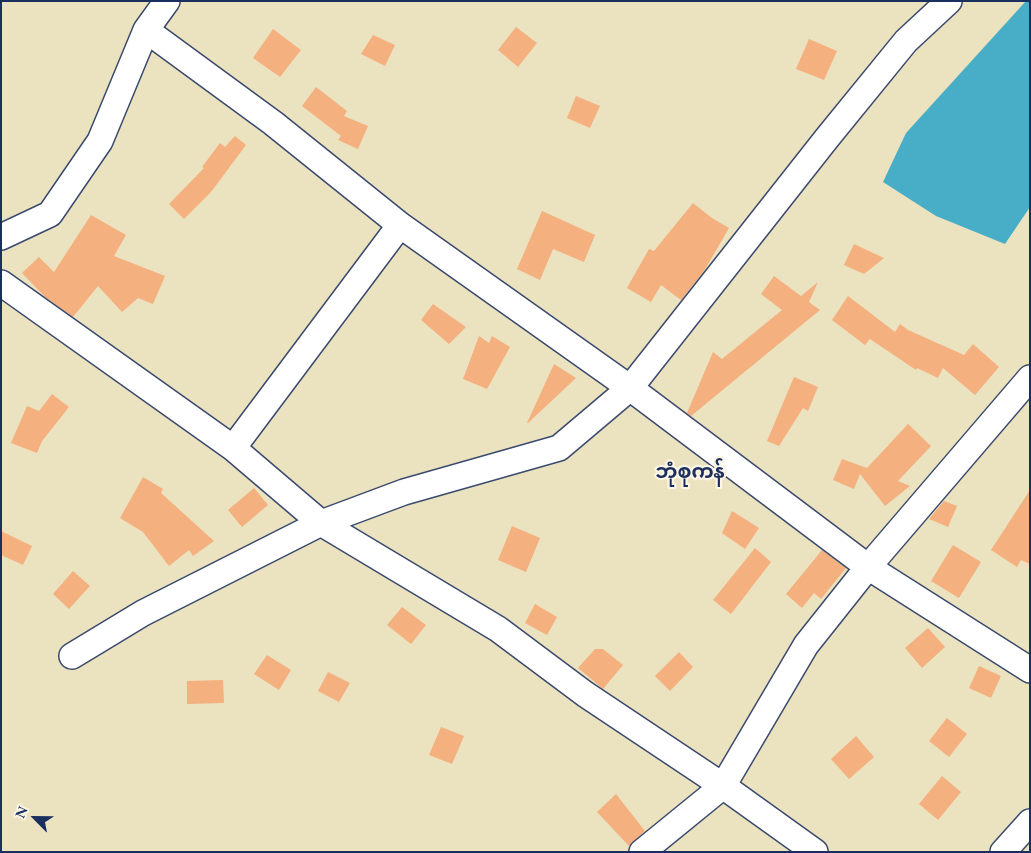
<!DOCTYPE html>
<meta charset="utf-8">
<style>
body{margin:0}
#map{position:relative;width:1031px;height:853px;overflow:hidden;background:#ebe2bf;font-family:"EB Garamond",serif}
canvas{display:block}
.frame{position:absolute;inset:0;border:2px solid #1b2f5e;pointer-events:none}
.north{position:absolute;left:10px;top:793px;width:50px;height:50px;-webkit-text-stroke:4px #fcf5e5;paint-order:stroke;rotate:293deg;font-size:14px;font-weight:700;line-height:20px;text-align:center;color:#1b2f5e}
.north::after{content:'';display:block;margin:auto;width:18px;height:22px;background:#1b2f5e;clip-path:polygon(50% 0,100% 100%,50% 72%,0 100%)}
</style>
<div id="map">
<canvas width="1031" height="853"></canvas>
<div class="frame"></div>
<div class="north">N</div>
</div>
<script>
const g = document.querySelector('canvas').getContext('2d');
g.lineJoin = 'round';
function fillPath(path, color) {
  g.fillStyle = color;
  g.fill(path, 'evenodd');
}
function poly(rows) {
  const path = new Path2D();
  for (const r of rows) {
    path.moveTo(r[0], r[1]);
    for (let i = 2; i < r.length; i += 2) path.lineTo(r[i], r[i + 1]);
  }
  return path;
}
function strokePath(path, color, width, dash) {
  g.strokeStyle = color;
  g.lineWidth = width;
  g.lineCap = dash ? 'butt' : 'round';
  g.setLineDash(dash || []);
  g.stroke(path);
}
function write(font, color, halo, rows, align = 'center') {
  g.font = font + ' "EB Garamond","Noto Sans Myanmar",serif';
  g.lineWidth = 4.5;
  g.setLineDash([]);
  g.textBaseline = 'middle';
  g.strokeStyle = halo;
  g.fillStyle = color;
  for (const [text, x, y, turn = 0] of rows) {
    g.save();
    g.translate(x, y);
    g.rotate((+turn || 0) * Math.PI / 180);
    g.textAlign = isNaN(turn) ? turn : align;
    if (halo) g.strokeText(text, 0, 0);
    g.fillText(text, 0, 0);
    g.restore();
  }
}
const water = poly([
 [1026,1,1030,1,1030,207,1005,244,936,216,883,182,906,133]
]);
const building = poly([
 [516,27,537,43,518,67,498,50],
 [273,29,301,50,280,77,253,58],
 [373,35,395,45,385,66,361,54],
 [809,39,837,51,824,80,796,69],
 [316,87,347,111,344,116,368,126,358,149,338,140,341,136,302,106],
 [576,96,600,106,590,128,567,118],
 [235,136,246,145,211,192,184,219,169,204,204,168,202,167,220,143,225,147],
 [693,203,712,218,729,228,704,271,681,300,661,285,651,302,627,288,649,249,654,251],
 [542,211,595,235,584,262,553,249,540,280,517,269],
 [91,215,126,235,114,256,165,276,153,304,138,298,122,312,98,286,73,317,45,297,22,273,39,257,54,272],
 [854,244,884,258,864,274,844,265],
 [774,276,801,296,818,282,809,302,820,310,691,416,687,413,713,352,722,359,782,310,761,294],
 [848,296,895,332,900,324,908,330,964,355,973,344,999,367,975,395,943,368,938,378,917,368,916,370,870,339,865,345,832,320],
 [433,304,466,327,449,344,421,320],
 [479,336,489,343,492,336,510,347,487,389,463,379],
 [554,364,576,378,528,423,527,423],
 [794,377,818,387,808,411,803,408,779,446,767,441],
 [52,394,69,407,42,441,37,453,11,443,27,406,39,411],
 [908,424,931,446,898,481,910,486,885,506,860,474,854,489,833,480,842,459,867,468],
 [143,477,163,489,161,493,214,541,193,556,189,550,169,566,143,532,120,518],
 [254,488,268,505,242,527,228,510],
 [1030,490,1030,564,1021,560,1017,567,991,550],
 [944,501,957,506,948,527,929,519],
 [732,511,759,528,745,549,722,533],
 [512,526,540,538,526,572,498,560],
 [1,531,32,546,23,565,1,555],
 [953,545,981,562,959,598,931,581],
 [755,548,771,562,731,614,713,600],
 [822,550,846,568,821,599,814,593,802,608,786,594],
 [73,571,90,586,69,609,53,594],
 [535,604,557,617,547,635,525,623],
 [402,607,426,625,411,644,387,625],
 [928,628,945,647,922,668,905,648],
 [595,649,603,649,623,665,603,689,578,668],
 [679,652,693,667,670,691,655,676],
 [267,655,291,670,279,690,254,674],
 [979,666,1001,676,991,698,969,688],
 [328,672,350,683,339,702,318,691],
 [223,680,224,703,187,704,187,681],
 [947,718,967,734,949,757,929,741],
 [441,727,464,736,452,764,429,755],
 [856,736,874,757,849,779,831,759],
 [942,776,961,792,938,820,919,804],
 [616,794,645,831,629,846,597,812]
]);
const minor = poly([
 [146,30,273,123,400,225,630,388,868,567,1030,670],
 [1,237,50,214,100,141,146,30,167,1],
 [1,283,233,448,321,523,498,629,585,694,723,786,815,852],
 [233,448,400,225],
 [72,656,143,613,321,523,404,492,559,448,630,388,827,138,906,41,949,1],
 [642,852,723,786,806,645,868,567,1030,378],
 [1003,852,1030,822]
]);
const quarterNames = [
 ["ဘုံစုကန်",690,473]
];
fillPath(water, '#48aec7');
fillPath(building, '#f4b07f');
strokePath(minor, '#3a4a6d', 28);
strokePath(minor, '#fff', 25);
write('bold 20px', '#1b2f5e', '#fcf5e5', quarterNames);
</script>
